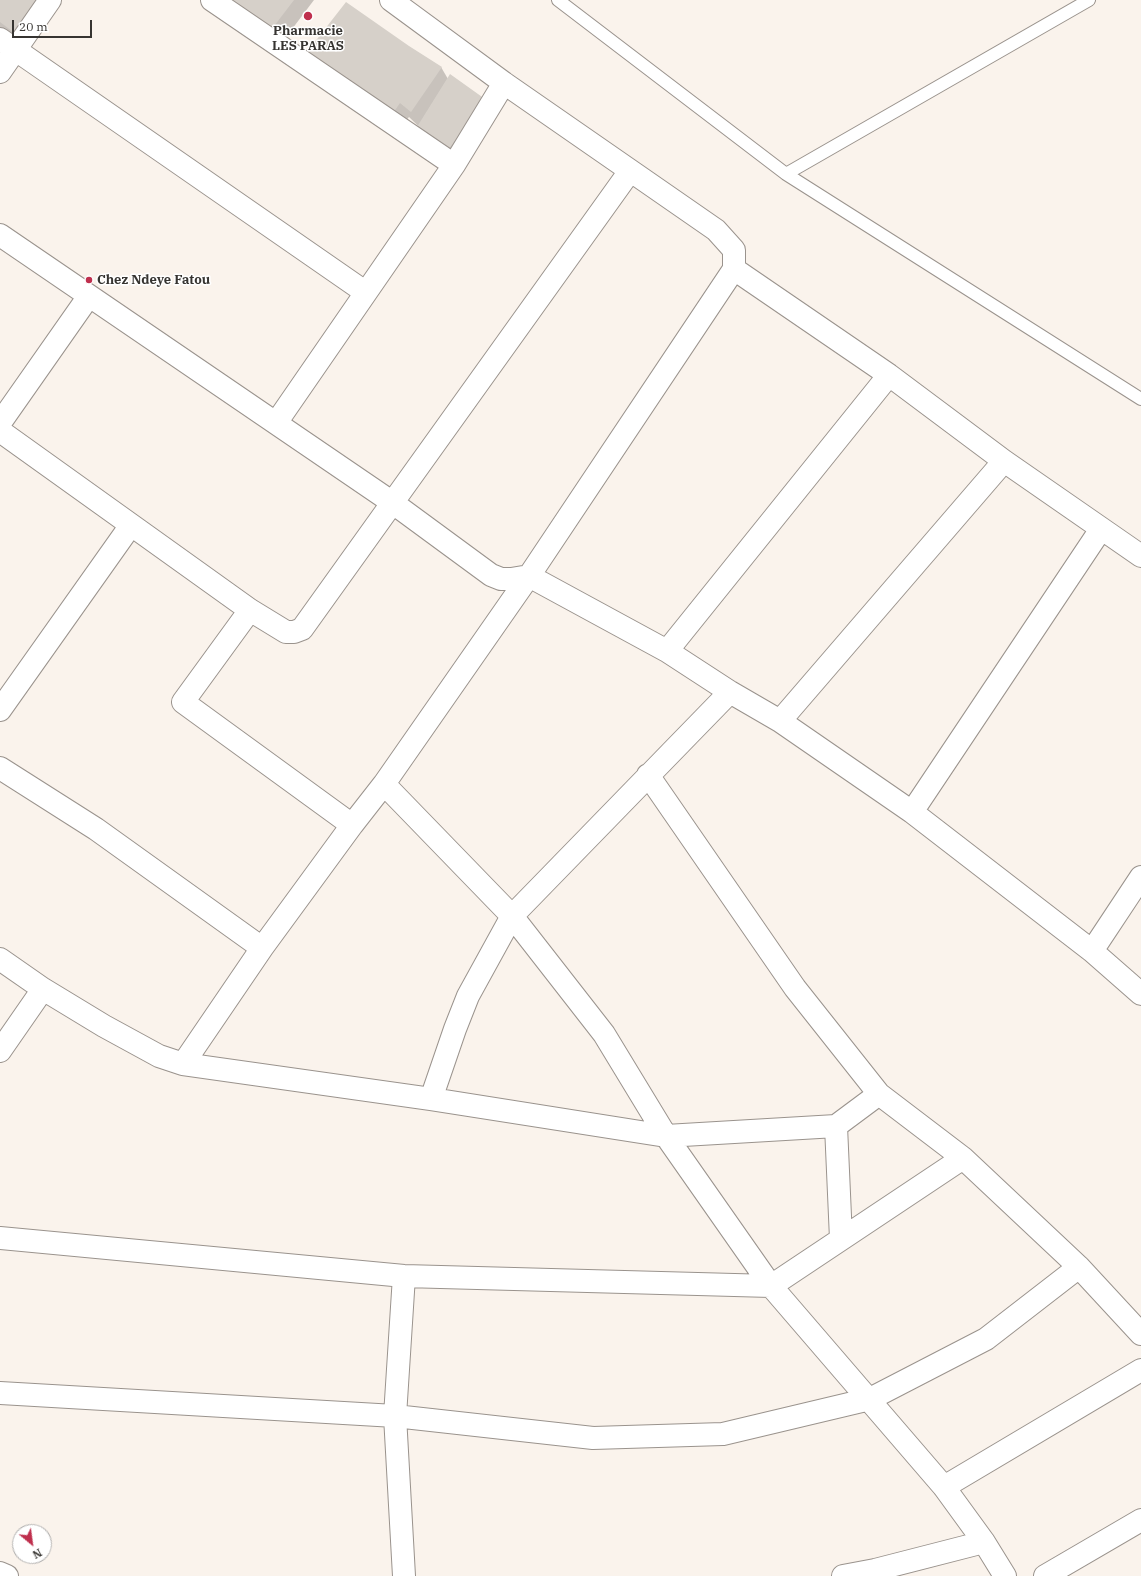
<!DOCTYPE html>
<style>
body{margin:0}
#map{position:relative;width:1141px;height:1576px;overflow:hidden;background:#faf3ec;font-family:"IBM Plex Serif",serif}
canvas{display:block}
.north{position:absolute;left:12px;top:1524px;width:40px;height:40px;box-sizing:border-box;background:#fff;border:1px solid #afaead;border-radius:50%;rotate:151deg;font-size:11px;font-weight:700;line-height:16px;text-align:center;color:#363431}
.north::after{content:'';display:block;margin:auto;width:14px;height:18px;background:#bf2f4d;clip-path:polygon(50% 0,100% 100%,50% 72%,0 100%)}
.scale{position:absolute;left:12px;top:20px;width:80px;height:18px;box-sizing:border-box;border:2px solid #363431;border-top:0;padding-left:5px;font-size:12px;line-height:14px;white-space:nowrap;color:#363431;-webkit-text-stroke:3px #fff;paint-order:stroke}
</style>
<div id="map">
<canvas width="1141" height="1576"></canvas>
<div class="north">N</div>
<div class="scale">20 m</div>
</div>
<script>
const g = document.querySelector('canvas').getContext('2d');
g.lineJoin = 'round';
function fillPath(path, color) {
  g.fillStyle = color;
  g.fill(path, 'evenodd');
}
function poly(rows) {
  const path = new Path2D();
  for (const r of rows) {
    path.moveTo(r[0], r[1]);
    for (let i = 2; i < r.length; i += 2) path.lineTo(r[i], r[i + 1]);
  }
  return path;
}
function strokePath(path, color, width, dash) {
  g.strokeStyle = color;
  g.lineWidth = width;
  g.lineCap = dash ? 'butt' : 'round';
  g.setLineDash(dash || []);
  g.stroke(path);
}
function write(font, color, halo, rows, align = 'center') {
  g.font = font + ' "IBM Plex Serif",serif';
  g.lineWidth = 3;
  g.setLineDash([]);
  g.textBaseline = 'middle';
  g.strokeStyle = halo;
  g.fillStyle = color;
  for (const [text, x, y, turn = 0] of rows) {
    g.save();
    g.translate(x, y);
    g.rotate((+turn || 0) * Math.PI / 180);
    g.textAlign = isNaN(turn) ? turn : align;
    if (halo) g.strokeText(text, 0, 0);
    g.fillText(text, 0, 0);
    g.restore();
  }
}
const shadow = poly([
 [2,0,45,0,25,48,0,30,0,2],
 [219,0,314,0,280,45],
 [408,46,441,67,448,79,484,100,457,164,409,117,401,127,353,93]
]);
const building = poly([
 [0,0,35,0,38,3,16,34,0,22],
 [228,0,294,0,271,30],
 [346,2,409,46,442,67,411,112,400,103,393,113,307,52],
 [450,74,485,99,448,150,417,127]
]);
const service = poly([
 [558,0,786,174,1141,399],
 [786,174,1089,0]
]);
const minor = poly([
 [212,0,454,165],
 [391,0,504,83,716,230,734,250,734,269,889,375,1004,461,1141,556],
 [0,39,365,292],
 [0,72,50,0],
 [0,235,393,503,491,575,501,579,511,579,529,576,667,651,730,692,780,721,912,812,1092,951,1141,994],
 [0,423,89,296],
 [276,423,454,165,504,83],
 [0,431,250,610,286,632,294,632,302,629,630,171],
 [250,610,183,702,352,825],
 [667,651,889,375],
 [0,710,131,525],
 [780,721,1004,461],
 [0,768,96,829,262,948],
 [384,784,512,916,604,1034,666,1136,771,1286,944,1487,984,1542,1005,1576],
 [912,812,1101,529],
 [1092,951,1141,877],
 [0,959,43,989,104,1026,159,1056,183,1064,431,1099,666,1136,836,1126,879,1094,795,988,648,775],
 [0,1051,43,989],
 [183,1064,262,948,352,825,384,784,529,576,734,269],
 [879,1094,963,1158,1079,1267,1141,1334],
 [431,1099,455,1029,468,996,512,916,730,692],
 [836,1126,841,1239],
 [0,1238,404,1276,771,1286,963,1158],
 [404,1276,395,1416,404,1576],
 [0,1393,395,1416,593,1438,723,1434,870,1399,986,1339,1079,1267],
 [944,1487,1141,1370],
 [843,1576,875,1570,984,1542],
 [1045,1576,1141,1520]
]);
const tertiary = poly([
 [0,1573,7,1576]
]);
const markers = [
 [308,16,5,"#bf2f4d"],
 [89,280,4,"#bf2f4d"]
];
const poiNames = [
 ["Pharmacie",308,31],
 ["LES PARAS",308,46],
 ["Chez Ndeye Fatou",97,280,"left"]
];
fillPath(shadow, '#0003');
fillPath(building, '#d6d0c9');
strokePath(service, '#9a938d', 14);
strokePath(minor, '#9a938d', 24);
strokePath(tertiary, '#9a938d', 24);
strokePath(service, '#fff', 12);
strokePath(minor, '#fff', 22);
strokePath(tertiary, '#fff', 22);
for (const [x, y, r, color] of markers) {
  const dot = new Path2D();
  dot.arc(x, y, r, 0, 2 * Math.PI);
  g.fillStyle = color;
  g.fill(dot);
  strokePath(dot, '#fff', 1.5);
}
write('bold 13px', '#363431', '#fff', poiNames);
</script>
